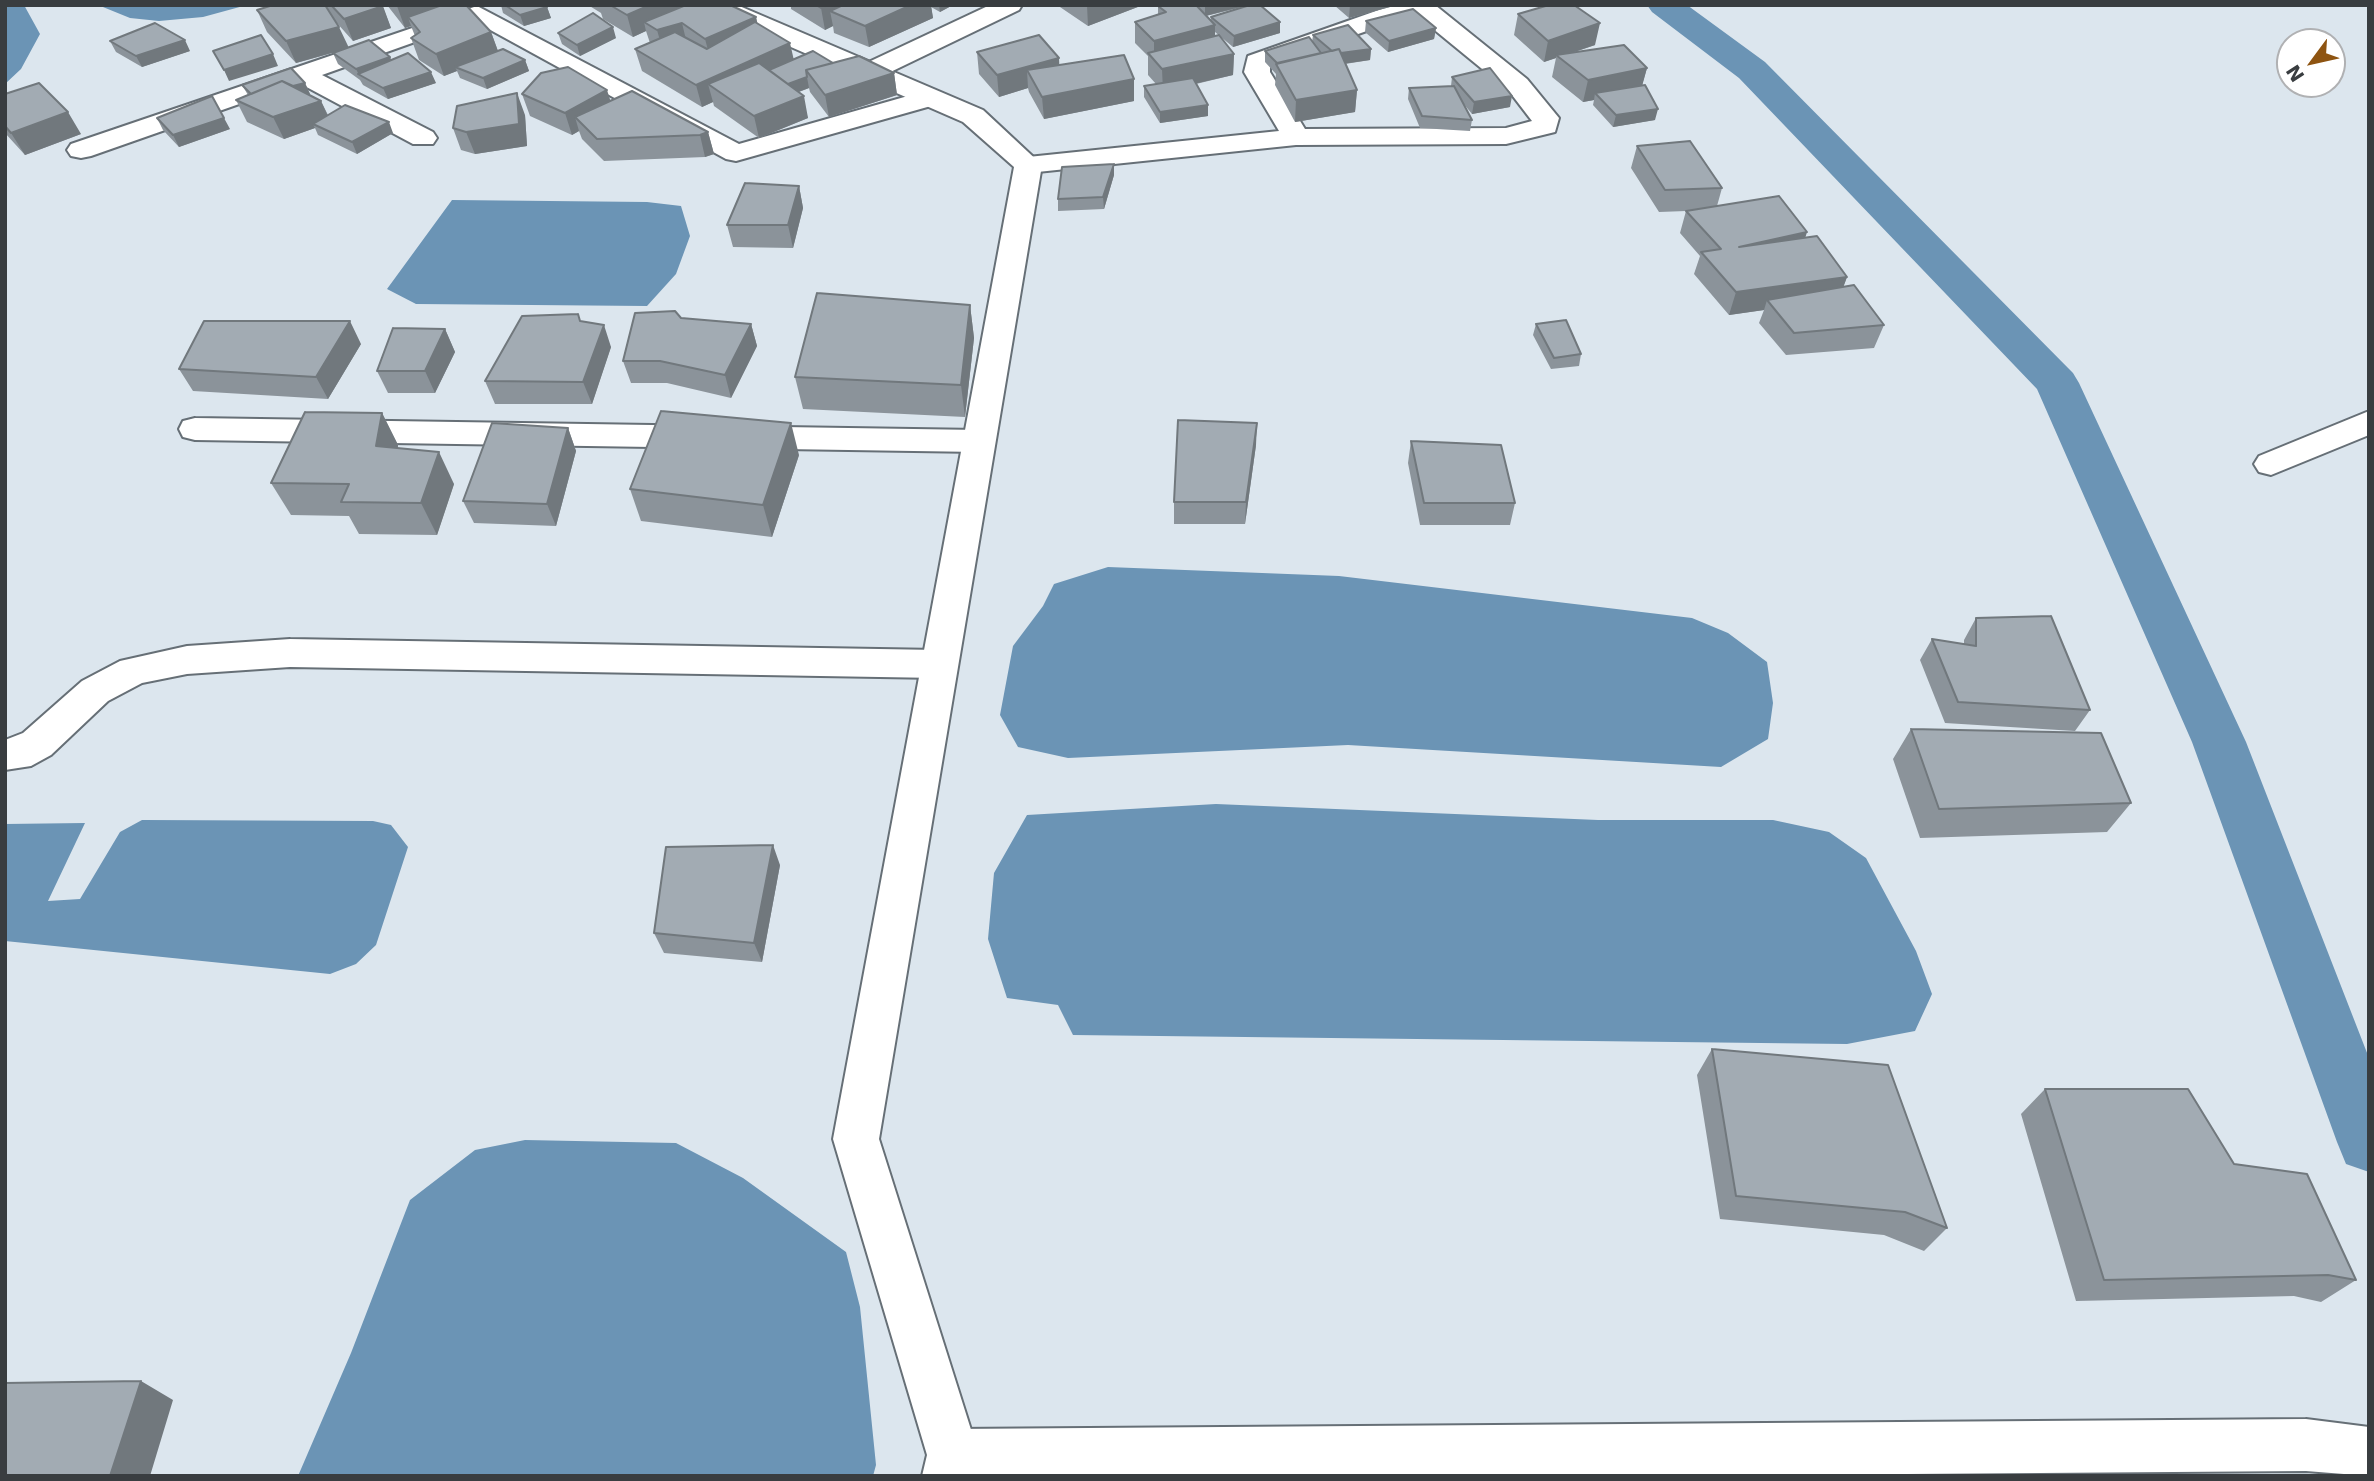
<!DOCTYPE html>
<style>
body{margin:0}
#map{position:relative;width:2374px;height:1481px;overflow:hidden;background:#dce6ee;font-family:"DejaVu Sans",sans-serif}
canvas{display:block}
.frame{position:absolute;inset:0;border:7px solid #393d40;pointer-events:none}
.north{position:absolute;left:2276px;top:28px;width:70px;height:70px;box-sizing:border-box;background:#fff;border:2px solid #b0b1b3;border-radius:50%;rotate:237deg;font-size:19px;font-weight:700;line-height:28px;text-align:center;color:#393d40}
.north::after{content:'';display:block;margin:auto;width:24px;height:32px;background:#8e5411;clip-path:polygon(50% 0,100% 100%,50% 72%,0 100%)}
</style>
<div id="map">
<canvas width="2374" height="1481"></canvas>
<div class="frame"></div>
<div class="north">N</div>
</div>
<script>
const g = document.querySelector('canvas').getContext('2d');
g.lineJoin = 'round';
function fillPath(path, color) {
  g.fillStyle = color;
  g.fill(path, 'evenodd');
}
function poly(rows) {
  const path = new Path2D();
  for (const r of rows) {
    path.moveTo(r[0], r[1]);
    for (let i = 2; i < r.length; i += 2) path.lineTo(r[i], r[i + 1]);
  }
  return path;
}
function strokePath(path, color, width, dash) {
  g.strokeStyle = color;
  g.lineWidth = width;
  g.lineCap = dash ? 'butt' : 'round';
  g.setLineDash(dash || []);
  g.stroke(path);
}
const water = poly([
 [5,5,24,5,40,34,21,69,5,84],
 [98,5,247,5,203,17,159,21,130,18],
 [452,200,647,202,681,206,690,236,676,274,647,306,416,304,387,289],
 [1108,567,1339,576,1692,618,1728,633,1767,662,1773,703,1768,739,1721,767,1348,745,1068,758,1018,747,1000,715,1013,646,1043,606,1054,584],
 [1216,804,1598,820,1773,820,1829,832,1866,858,1916,951,1932,994,1915,1031,1847,1044,1073,1035,1058,1005,1007,998,988,939,994,873,1027,815],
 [142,820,373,821,391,825,408,847,376,945,356,964,330,974,5,941,5,824,85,823,48,901,80,899,120,832],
 [525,1140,676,1143,743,1178,846,1252,860,1307,876,1465,873,1476,298,1476,351,1353,410,1200,475,1150]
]);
const canal = poly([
 [1647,5,1687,5,1765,62,2073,373,2079,383,2246,742,2369,1058,2369,1172,2346,1164,2337,1142,2192,742,2037,389,1739,78,1652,12,1647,5]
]);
const minor = poly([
 [990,5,1022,5,1019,10,876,79,858,79,854,73,858,67,990,5],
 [1393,5,1435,5,1527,79,1559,118,1555,132,1506,144,1296,145,1028,173,1018,171,1014,165,1018,159,1028,157,1279,131,1244,72,1248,56,1393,5],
 [1415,14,1509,91,1532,121,1506,128,1305,129,1270,72,1270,65,1415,14],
 [477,6,739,144,929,90,938,92,942,98,938,104,736,161,726,159,474,21,322,75,433,132,437,138,433,144,413,144,299,83,91,156,81,158,71,156,67,150,71,144,477,6],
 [2369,411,2369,435,2271,475,2259,472,2254,464,2259,456,2369,411],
 [195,418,979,430,991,433,995,441,991,449,979,452,195,440,183,437,179,429,183,421,195,418],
 [290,639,938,650,951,654,957,664,951,674,938,678,290,667,187,674,142,683,108,701,51,755,31,766,5,770,5,740,23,733,82,681,120,661,187,646,290,639],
 [2306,1419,2369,1427,2369,1476,2306,1471,1642,1476,941,1476,935,1473,927,1455,935,1437,953,1429,2306,1419]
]);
const tertiary = poly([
 [703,5,737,5,983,110,1042,165,879,1139,979,1455,974,1476,922,1476,927,1455,833,1139,1014,167,963,122,706,10,703,5]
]);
const wall = poly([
 [273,5,382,5,391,28,353,41,336,22,348,48,390,57,391,60,436,83,388,99,363,85,360,80,338,64,333,53,340,51,296,63,267,32,257,10],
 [387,5,466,5,491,32,498,51,525,60,529,71,487,89,460,78,457,71,444,76,419,60,411,38,415,36,411,26,405,28],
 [501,5,545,5,547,7,551,18,524,26,503,13],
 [588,5,730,5,756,17,757,24,794,59,833,63,894,73,897,95,829,117,810,92,809,88,799,92,808,118,759,138,714,106,713,102,702,107,642,71,635,49,650,43,646,31,633,37,603,19,601,13],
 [791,5,953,5,940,12,931,7,933,18,869,47,834,33,833,26,825,30,791,9],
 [1057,5,1143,5,1088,26],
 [1162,5,1248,5,1280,33,1233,47,1215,32,1215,36,1234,54,1233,75,1196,84,1208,105,1208,116,1160,123,1144,97,1144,86,1156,84,1148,75,1148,56,1135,43,1135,22,1158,15,1158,6],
 [1247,6,1211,17,1211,20,1206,16],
 [1334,5,1390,5,1390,7,1349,18],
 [1518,14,1595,45,1572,53,1647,68,1642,85,1655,120,1613,127,1593,105,1594,100,1583,102,1552,77,1556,58,1544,62,1514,35],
 [1366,21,1436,28,1434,39,1388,52,1365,32],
 [558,33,616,38,580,56,562,44],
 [1313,35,1371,49,1370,60,1345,64,1357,90,1355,112,1295,122,1275,85,1276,74,1265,62,1265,51,1312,42],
 [110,41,190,51,142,67,116,52],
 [977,52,1059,65,1134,101,1044,119,1029,92,1028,88,999,97,979,74],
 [1452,77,1510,107,1472,114,1463,103,1472,120,1470,131,1420,128,1408,99,1409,88,1451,86],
 [305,83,310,94,309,94,321,101,328,115,393,133,357,154,318,135,315,128,284,139,247,122,236,100,248,95,242,85],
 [5,94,81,134,25,155,5,133],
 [522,94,611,101,708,132,714,154,705,157,604,161,582,139,579,131,572,135,530,116],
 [525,115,527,146,475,154,461,150,453,128],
 [157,118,230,129,179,147,163,130],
 [1637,146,1722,188,1717,206,1805,238,1847,277,1843,287,1884,325,1874,348,1786,355,1759,323,1764,310,1729,315,1694,274,1700,256,1680,233,1686,211,1659,212,1631,168],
 [1114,164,1114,175,1104,209,1058,211,1058,199],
 [799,186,803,208,793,248,733,247,727,225],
 [970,305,974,338,965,417,803,409,795,377],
 [681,318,751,324,757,346,731,398,667,383,631,383,623,361],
 [581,321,611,347,592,404,495,404,485,381],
 [1536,324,1581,354,1579,366,1551,369,1533,335],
 [445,329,455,352,435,393,388,393,377,371],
 [361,344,328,399,193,391,179,369],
 [382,413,398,445,398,448,454,484,437,535,359,534,349,516,291,515,271,483],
 [568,428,576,451,556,526,474,523,463,501],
 [1411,441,1515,503,1510,525,1420,525,1408,463],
 [1256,445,1245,524,1174,524,1174,502],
 [799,455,772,537,641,521,630,489],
 [1976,618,2090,710,2075,731,1945,723,1920,660,1932,639,1964,644,1964,640],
 [1911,729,2131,803,2107,832,1920,838,1893,759],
 [780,865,762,962,664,953,654,933],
 [1712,1049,1947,1228,1924,1251,1884,1235,1720,1219,1697,1075],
 [2045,1089,2234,1164,2356,1280,2321,1302,2294,1296,2076,1301,2021,1114]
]);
const shadedWall = poly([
 [401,5,459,5,408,17,411,26,405,28,397,6],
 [650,5,689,5,644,22,646,31,633,37,627,15],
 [828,5,881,5,830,11,833,26,825,30,821,8],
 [911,5,931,5,933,18,869,47,865,26],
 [939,5,953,5,940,12],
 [1087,5,1143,5,1088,26],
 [1205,5,1248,5,1205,16],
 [1350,5,1390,5,1390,7,1349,18],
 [383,6,391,28,353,41,344,19],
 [547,7,551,18,524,26,520,15],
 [756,17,761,39,711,61,705,39],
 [1280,22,1280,33,1233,47,1234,36],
 [682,23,687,44,663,51,657,30],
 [1600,23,1595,45,1559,57,1556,55,1556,58,1544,62,1548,41],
 [1215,25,1215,46,1154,61,1154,41],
 [339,27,349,48,296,63,286,41],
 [613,27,616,38,580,56,577,45],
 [1436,28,1434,39,1388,52,1389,41],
 [491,32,499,54,455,67,457,71,444,76,436,54],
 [185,40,190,51,142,67,136,56],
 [790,43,795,65,708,84,713,102,702,107,696,85],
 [1371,49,1370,60,1335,65,1336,54],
 [273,54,278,66,229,81,224,70],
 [1234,54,1233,75,1163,91,1162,69],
 [390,57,394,68,359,75,356,69],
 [1059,58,1060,80,1027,70,1028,88,999,97,997,75],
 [525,60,529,71,487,89,483,78],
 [1647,68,1641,90,1595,93,1594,100,1583,102,1588,80],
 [431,72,436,83,388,99,383,88],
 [894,73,897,95,829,117,825,95],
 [807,77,809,88,790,95,788,84],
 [1134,79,1134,101,1044,119,1042,97],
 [305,83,310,94,260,109,255,97],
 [607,90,614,112,575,117,579,131,572,135,565,113],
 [1357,90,1355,112,1295,122,1296,100],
 [517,93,525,115,527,146,475,154,466,132],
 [804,96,808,118,759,138,754,116],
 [1512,96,1510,107,1472,114,1474,102],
 [321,101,331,123,313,124,315,128,284,139,273,117],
 [1208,105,1208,116,1160,123,1160,112],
 [1658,109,1655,120,1613,127,1616,115],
 [68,112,81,134,25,155,11,133],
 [224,118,230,129,179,147,173,135],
 [389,122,393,133,357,154,352,142],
 [708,132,714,154,705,157,700,135],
 [1114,164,1114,175,1104,209,1103,197],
 [799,186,803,208,793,248,788,225],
 [1807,232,1800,255,1739,247],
 [1847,277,1839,299,1767,300,1764,310,1729,315,1736,292],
 [970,305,974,338,965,417,961,385],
 [350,321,361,344,328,399,316,377],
 [751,324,757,346,731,398,725,375],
 [604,325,611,347,592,404,583,382],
 [445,329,455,352,435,393,425,371],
 [382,413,398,445,393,478,376,446],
 [791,423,799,455,772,537,763,505],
 [1257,423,1256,445,1245,524,1246,502],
 [568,428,576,451,556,526,547,504],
 [439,452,454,484,437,535,421,503],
 [773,845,780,865,762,962,754,943],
 [141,1381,173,1400,150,1476,110,1476]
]);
const building = poly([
 [273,5,325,5,339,27,286,41,257,10,273,5],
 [331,5,382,5,383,6,344,19,331,5],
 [442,5,466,5,491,32,436,54,411,38,420,32,408,17,442,5],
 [505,5,545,5,547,7,520,15,505,5],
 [610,5,650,5,627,15,610,5],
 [686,5,730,5,756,17,705,39,682,23,657,30,644,22,686,5],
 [816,5,828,5,821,8,816,5],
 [843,5,911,5,865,26,830,11,843,5],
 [1162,5,1196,5,1215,25,1154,41,1135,22,1166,12,1158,6,1162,5],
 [1250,5,1260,5,1280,22,1234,36,1211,17,1250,5],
 [1549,5,1574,5,1600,23,1548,41,1518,14,1549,5],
 [1413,9,1436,28,1389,41,1366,21,1413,9],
 [593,13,613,27,577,45,558,33,593,13],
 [755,22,790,43,696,85,635,49,675,32,707,49,755,22],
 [155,23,185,40,136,56,110,41,155,23],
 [1348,25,1371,49,1341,53,1339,49,1332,51,1313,35,1348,25],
 [261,35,273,54,224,70,213,51,261,35],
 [1039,35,1059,58,997,75,977,52,1039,35],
 [1219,35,1234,54,1162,69,1148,53,1219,35],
 [1309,37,1321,53,1277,63,1265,51,1309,37],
 [369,40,390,57,356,69,333,53,369,40],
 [1624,45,1647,68,1588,80,1556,55,1624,45],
 [503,49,525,60,483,78,455,67,503,49],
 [1339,49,1357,90,1296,100,1276,64,1339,49],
 [813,51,833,63,806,70,807,77,788,84,769,70,813,51],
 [408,53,431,72,383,88,358,74,408,53],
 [1124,55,1134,79,1042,97,1027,70,1124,55],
 [859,56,894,73,825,95,806,70,859,56],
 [759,63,804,96,754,116,708,84,759,63],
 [568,67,607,90,565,113,522,94,541,73,568,67],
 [291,68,305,83,293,86,282,81,251,94,242,85,291,68],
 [1490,68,1512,96,1474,102,1452,77,1490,68],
 [1193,78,1208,105,1160,112,1144,86,1193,78],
 [282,81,321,101,273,117,236,100,282,81],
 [39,83,68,112,11,133,5,126,5,94,39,83],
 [1645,85,1658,109,1616,115,1595,93,1645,85],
 [1454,86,1472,120,1422,116,1409,88,1454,86],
 [632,91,708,132,700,135,597,139,575,117,632,91],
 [517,93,519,124,466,132,453,128,457,106,517,93],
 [212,96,224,118,173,135,157,118,212,96],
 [345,105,389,122,352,142,313,124,345,105],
 [1690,141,1722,188,1665,190,1637,146,1690,141],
 [1114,164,1103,197,1058,199,1062,167,1114,164],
 [745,183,799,186,788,225,727,225,745,183],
 [1779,196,1807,232,1739,247,1817,236,1847,277,1736,292,1701,252,1721,249,1686,211,1779,196],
 [1854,285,1884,325,1794,333,1767,300,1854,285],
 [817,293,970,305,961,385,795,377,817,293],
 [675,311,681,318,751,324,725,375,660,361,623,361,635,313,675,311],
 [578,314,580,321,604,325,583,382,485,381,522,316,578,314],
 [1566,320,1581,354,1554,358,1536,324,1566,320],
 [204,321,350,321,316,377,179,369,204,321],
 [393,328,445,329,425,371,377,371,393,328],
 [661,411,791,423,763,505,630,489,661,411],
 [305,412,382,413,376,446,439,452,421,503,341,502,349,484,271,483,305,412],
 [1178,420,1257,423,1246,502,1174,502,1178,420],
 [492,423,568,428,547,504,463,501,492,423],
 [1411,441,1501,445,1515,503,1424,503,1411,441],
 [2051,616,2090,710,1958,702,1932,639,1976,646,1976,618,2051,616],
 [1911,729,2101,733,2131,803,1939,809,1911,729],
 [773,845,754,943,654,933,666,847,773,845],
 [1712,1049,1888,1065,1947,1228,1905,1212,1736,1196,1712,1049],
 [2045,1089,2188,1089,2234,1164,2307,1174,2356,1280,2328,1275,2104,1280,2045,1089],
 [141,1381,110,1476,5,1476,5,1383,141,1381]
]);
fillPath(water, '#6b94b5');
fillPath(canal, '#6b94b5');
strokePath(minor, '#666f76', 4);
strokePath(tertiary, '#666f76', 4);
fillPath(minor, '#fff');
fillPath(tertiary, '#fff');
fillPath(wall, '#8b939a');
fillPath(shadedWall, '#71787d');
fillPath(building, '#a2abb3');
strokePath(building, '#71787d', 2);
</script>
